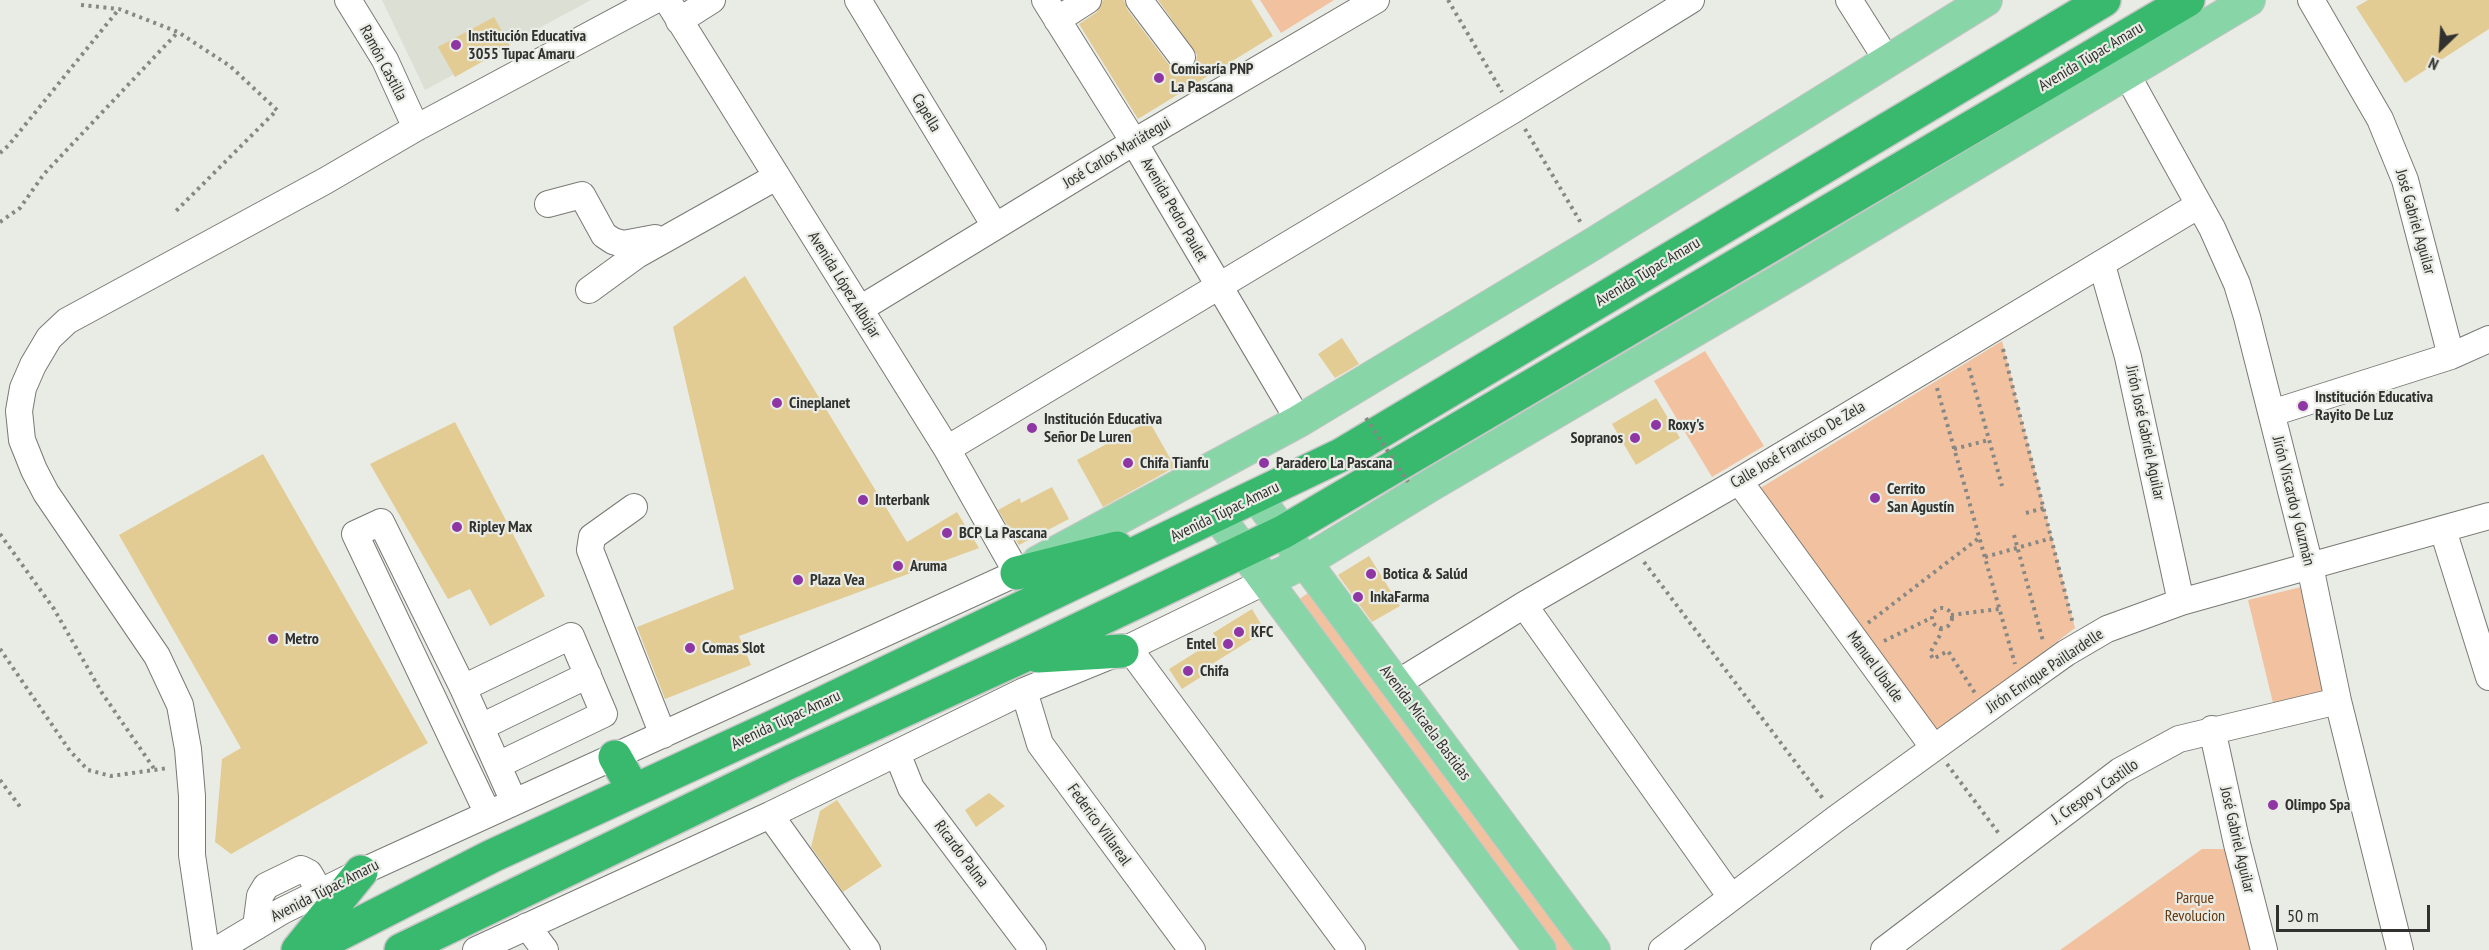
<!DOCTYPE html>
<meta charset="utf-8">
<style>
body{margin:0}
#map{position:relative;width:2489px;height:950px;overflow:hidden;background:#e9ebe5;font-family:"PT Sans Narrow",sans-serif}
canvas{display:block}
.north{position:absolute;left:2411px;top:18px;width:60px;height:60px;-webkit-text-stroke:4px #e9ebe5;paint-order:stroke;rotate:205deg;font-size:16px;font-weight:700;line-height:24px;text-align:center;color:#31322f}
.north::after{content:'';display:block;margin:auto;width:21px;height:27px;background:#31322f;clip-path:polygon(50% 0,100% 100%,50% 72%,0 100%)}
.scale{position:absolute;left:2276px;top:905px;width:154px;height:27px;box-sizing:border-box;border:3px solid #31322f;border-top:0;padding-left:8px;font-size:18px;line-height:21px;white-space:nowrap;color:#31322f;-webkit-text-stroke:4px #e9ebe5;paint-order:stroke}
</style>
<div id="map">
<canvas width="2489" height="950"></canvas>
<div class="north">N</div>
<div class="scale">50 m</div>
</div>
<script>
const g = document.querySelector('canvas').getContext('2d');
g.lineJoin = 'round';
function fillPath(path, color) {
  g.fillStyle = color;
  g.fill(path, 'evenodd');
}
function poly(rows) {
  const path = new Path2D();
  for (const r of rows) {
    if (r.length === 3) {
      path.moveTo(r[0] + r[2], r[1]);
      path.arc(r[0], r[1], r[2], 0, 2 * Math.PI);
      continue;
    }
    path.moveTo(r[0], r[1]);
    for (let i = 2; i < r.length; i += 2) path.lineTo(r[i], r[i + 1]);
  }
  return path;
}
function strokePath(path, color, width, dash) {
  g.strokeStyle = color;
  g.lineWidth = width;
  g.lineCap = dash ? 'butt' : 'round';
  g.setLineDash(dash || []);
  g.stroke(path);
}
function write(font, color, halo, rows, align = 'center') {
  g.font = font + ' "PT Sans Narrow",sans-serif';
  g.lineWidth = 4.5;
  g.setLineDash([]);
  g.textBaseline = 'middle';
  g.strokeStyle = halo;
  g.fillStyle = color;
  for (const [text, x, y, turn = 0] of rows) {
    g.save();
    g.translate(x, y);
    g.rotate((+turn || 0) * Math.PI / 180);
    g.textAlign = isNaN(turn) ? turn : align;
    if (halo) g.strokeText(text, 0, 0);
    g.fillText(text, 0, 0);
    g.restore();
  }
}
const built = poly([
 [382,0,591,0,425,90]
]);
const green = poly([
 [1260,0,1334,0,1281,33],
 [2002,341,2075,628,1938,733,1757,490],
 [1705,351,1764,446,1712,477,1654,381],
 [2301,587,2326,690,2273,703,2248,600],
 [1314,589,1578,950,1552,950,1295,602],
 [2202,849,2225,849,2250,950,2060,950]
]);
const building = poly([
 [1103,0,1124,0,1127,9,1170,66,1177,71,1184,72,1191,69,1196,62,1197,55,1158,0,1251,0,1273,36,1138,119,1079,24,1097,12],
 [2368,0,2489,0,2489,29,2405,83,2356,7],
 [494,17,510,46,455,77,438,47],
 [745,276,907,542,957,512,979,548,739,636,751,665,665,699,637,627,734,589,673,327],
 [1342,338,1359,364,1335,378,1318,354],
 [1656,398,1680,438,1636,465,1612,424],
 [1149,421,1175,467,1103,507,1077,460],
 [455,422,545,596,490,626,470,589,448,599,370,464],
 [263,454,428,743,231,854,215,842,222,759,241,748,119,535],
 [1052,487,1069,519,1019,545,998,510,1020,498,1021,503],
 [1369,556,1400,606,1372,622,1338,575],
 [1252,609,1265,631,1204,669,1207,673,1182,689,1169,669,1217,639,1213,633],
 [989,793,1005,806,976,827,965,810],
 [837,800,882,866,843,892,811,847,820,811]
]);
const path = poly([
 [1448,0,1502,92],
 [81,5,119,9,178,32,230,66,277,110,175,212],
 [1525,129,1581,223],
 [0,153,8,146,119,9],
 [0,222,20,208,44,174,178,32],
 [2003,349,2073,624],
 [1969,368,2002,486],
 [1937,388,2015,664],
 [1954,449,1989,440],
 [2026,513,2044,508],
 [0,534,54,609,102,693,155,770],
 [2014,535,2043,641],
 [1985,557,2052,538],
 [1644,562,1824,800],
 [1942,618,10],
 [1951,615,1999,609],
 [1868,623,1979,538],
 [1941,628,1940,635,1930,653,1933,659,1948,651,1975,693],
 [1884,641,1931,618],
 [0,649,70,751,88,770,111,776,168,768],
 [1947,764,2000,835],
 [0,780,21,808]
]);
const minor = poly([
 [348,0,385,60,416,128],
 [858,0,995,226],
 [1045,0,1134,142,1299,421],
 [1139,0,1182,57],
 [1849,0,1887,60],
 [2311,0,2380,119,2405,180,2451,356],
 [1057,20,1088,0],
 [679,21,712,0],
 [2126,73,2212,228,2237,284,2247,317,2310,566,2338,701,2400,950],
 [548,204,582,195,604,235,613,241,623,244,655,238],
 [2102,265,2128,357,2181,602],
 [589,290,637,255,776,177],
 [860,309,1134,142,1376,0],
 [2272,413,2451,356,2489,339],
 [947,449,1513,110,1691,0],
 [1739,481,1934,748],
 [634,507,592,537,590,550,663,735],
 [2443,530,2489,677],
 [1524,605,1731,897],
 [1128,647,1352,950],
 [1396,684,1524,605,1739,481,2199,205],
 [463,688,571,636,604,714,498,765],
 [1024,691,1040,744,1192,950],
 [481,727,588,675],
 [2212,729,2237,844,2264,950],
 [897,753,911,788,1033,950],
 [488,814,355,534,381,522,463,688,514,802],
 [770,815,867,950],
 [527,926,545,950],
 [256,927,260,896,266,886,301,869,309,873,320,892],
 [206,950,192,855,192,796,188,749,180,705,157,656,46,493,34,470,22,440,19,411,23,388,33,365,49,338,67,321,325,181,416,128,655,0],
 [217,950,282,911,361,872,1017,573,947,449,667,0],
 [476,950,770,815,1024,691,1122,651,1266,581],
 [1662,950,1837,818,2017,688,2066,653,2107,629,2181,602,2489,516],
 [1884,950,2120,771,2144,758,2179,739,2338,701]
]);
const major = poly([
 [1256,496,1594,950],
 [1217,515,1540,950],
 [1038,562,1299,421,1593,244,1986,0],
 [1266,581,1305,562,1431,485,1801,268,2249,0]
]);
const highway = poly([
 [1017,573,1117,548],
 [1038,656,1122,651],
 [615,757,633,789],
 [298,950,361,872],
 [308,950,492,856,777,725,1341,455,2104,0],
 [401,950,790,762,1021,657,1283,532,2188,0]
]);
const pathBridge = poly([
 [1366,418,1408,482]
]);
const markers = [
 [456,45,6,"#8e37a4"],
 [1159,78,6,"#8e37a4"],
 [777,403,6,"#8e37a4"],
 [2303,406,6,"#8e37a4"],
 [1656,425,6,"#8e37a4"],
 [1032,428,6,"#8e37a4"],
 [1635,438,6,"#8e37a4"],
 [1128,463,6,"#8e37a4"],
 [1264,463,6,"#8e37a4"],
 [1875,498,6,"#8e37a4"],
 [863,500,6,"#8e37a4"],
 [457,527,6,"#8e37a4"],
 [947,533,6,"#8e37a4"],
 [898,566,6,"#8e37a4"],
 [1371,574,6,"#8e37a4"],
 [798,580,6,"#8e37a4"],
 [1358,597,6,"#8e37a4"],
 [1239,632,6,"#8e37a4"],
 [273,639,6,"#8e37a4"],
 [1228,644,6,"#8e37a4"],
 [690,648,6,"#8e37a4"],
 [1188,671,6,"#8e37a4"],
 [2273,805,6,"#8e37a4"]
];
const poiNames = [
 ["Institución Educativa",468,36],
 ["3055 Tupac Amaru",468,54],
 ["Comisaría PNP",1171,69],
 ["La Pascana",1171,87],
 ["Institución Educativa",2315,397],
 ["Rayito De Luz",2315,415],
 ["Cineplanet",789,403],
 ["Institución Educativa",1044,419],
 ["Señor De Luren",1044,437],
 ["Roxy's",1668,425],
 ["Sopranos",1623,438,"right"],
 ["Chifa Tianfu",1140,463],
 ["Paradero La Pascana",1276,463],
 ["Cerrito",1887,489],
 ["San Agustín",1887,507],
 ["Interbank",875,500],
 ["Ripley Max",469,527],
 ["BCP La Pascana",959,533],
 ["Aruma",910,566],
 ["Botica & Salúd",1383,574],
 ["Plaza Vea",810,580],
 ["InkaFarma",1370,597],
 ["KFC",1251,632],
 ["Metro",285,639],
 ["Entel",1216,644,"right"],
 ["Comas Slot",702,648],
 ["Chifa",1200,671],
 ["Olimpo Spa",2285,805]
];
const streetNames = [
 ["Avenida Túpac Amaru",2091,57,-31],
 ["Ramón Castilla",383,63,62],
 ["Capella",926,113,59],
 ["José Carlos Mariátegui",1117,153,-31],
 ["Avenida Pedro Paulet",1174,210,60],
 ["José Gabriel Aguilar",2415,222,74],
 ["Avenida Túpac Amaru",1648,272,-31],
 ["Avenida López Albújar",844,285,58],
 ["Jirón José Gabriel Aguilar",2145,433,78],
 ["Calle José Francisco De Zela",1798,445,-31],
 ["Jirón Viscardo y Guzmán",2293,501,76],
 ["Avenida Túpac Amaru",1225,512,-26],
 ["Manuel Ubalde",1875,667,54],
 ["Jirón Enrique Paillardelle",2045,671,-34],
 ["Avenida Túpac Amaru",786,720,-25],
 ["Avenida Micaela Bastidas",1425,723,53],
 ["J. Crespo y Castillo",2095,792,-35],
 ["Federico Villareal",1099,825,54],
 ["José Gabriel Aguilar",2237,840,77],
 ["Ricardo Palma",961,854,53],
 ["Avenida Túpac Amaru",325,891,-27]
];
const parkNames = [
 ["Parque",2195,898],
 ["Revolucion",2195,916]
];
fillPath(built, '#dcdfd3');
fillPath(green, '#f2c2a0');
fillPath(building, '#e3cc93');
strokePath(minor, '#797a75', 28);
strokePath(major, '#c5c6c5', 34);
strokePath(highway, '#c5c6c5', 36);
strokePath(path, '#878884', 4, [3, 4.5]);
strokePath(minor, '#fff', 26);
strokePath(major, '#88d5a8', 32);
strokePath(highway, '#39b96e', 33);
strokePath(pathBridge, '#878884', 4, [3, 4.5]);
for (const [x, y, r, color] of markers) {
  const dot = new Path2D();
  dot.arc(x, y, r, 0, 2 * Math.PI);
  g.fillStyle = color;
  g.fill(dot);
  strokePath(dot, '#e9ebe5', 2);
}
write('bold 16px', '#31322f', '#e9ebe5', poiNames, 'left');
write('16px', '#31322f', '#e9ebe5', streetNames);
write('16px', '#66360c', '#e9ebe5', parkNames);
</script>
